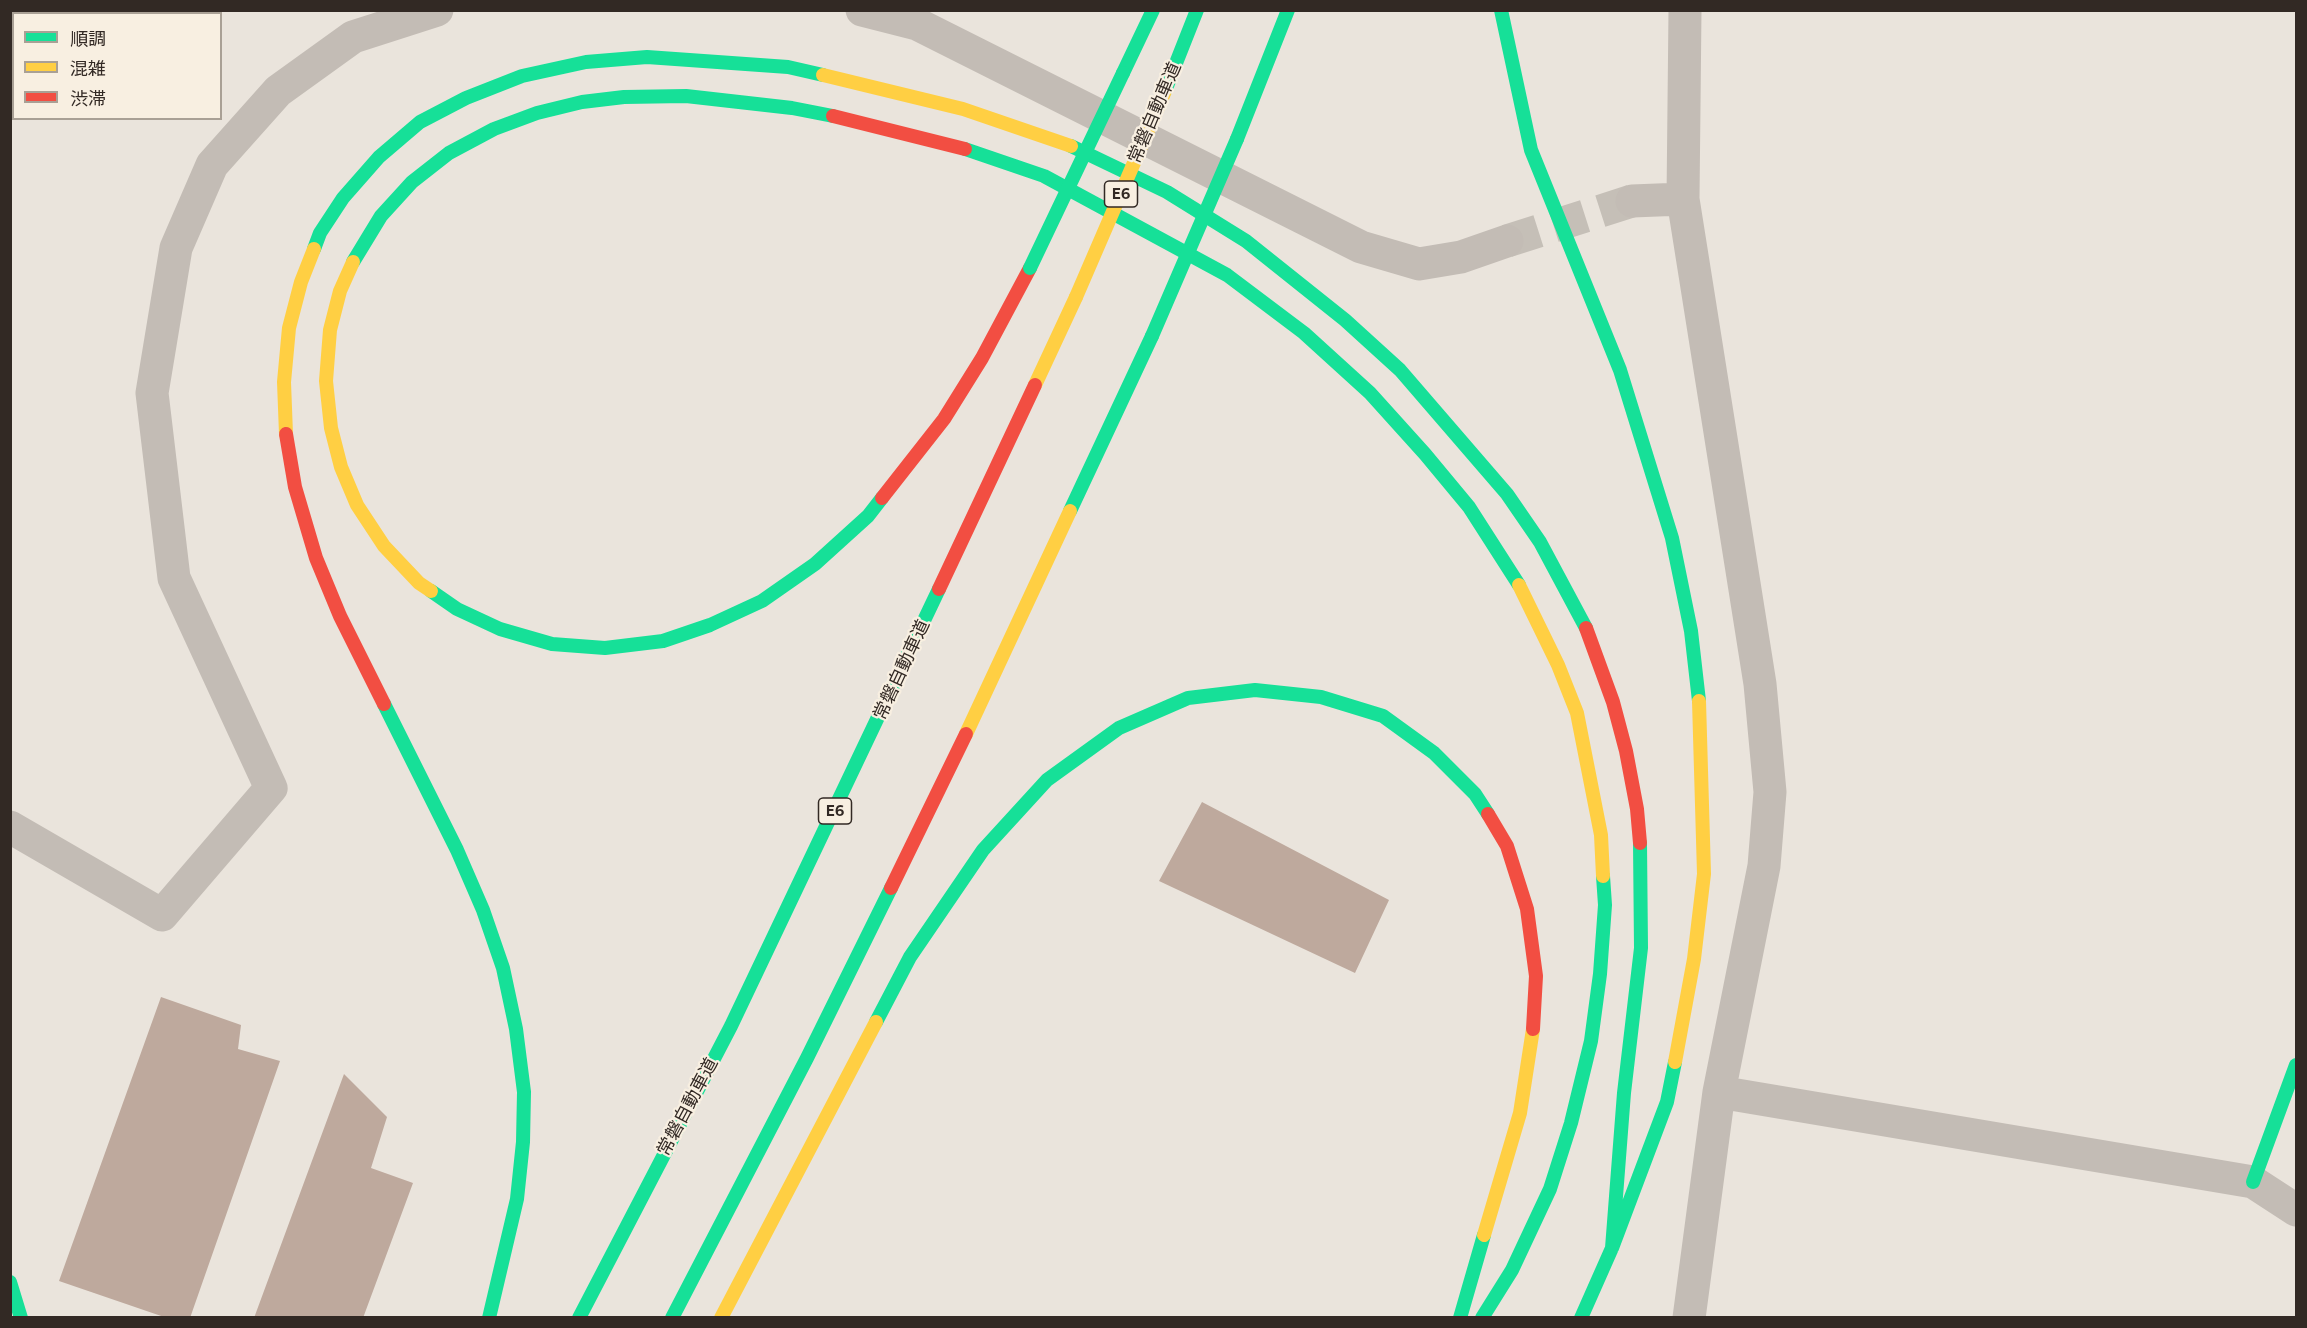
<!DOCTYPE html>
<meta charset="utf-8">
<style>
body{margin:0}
#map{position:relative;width:2307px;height:1328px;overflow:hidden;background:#eae4dc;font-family:Figtree,"Noto Sans JP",sans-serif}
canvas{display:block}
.frame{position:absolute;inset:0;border:12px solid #322924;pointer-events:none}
.legend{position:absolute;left:12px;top:12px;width:210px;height:108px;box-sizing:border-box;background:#f8efe1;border:2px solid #a9a095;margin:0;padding:8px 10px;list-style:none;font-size:18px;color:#322924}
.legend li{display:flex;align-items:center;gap:12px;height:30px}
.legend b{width:30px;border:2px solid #a9a095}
</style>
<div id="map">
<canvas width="2307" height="1328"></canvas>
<div class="frame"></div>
<ul class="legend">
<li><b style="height:8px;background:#16e098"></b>順調</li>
<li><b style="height:8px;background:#ffcf43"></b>混雑</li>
<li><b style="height:8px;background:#f24e42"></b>渋滞</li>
</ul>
</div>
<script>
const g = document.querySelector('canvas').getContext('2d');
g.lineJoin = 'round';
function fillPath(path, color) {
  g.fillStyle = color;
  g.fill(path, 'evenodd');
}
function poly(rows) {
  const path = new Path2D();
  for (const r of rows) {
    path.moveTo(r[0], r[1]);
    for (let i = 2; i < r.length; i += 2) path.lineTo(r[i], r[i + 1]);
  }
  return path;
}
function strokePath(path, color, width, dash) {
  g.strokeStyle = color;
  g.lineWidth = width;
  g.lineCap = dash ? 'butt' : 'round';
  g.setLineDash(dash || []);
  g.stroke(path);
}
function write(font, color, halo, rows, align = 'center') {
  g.font = font + ' Figtree,"Noto Sans JP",sans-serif';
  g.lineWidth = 4.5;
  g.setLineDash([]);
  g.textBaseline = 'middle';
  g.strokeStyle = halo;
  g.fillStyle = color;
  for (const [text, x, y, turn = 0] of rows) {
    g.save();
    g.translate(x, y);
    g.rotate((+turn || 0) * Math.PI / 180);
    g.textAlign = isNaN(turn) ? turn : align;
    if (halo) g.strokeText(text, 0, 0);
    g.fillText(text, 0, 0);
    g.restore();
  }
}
const building = poly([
 [1202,802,1389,900,1355,973,1159,881],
 [161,997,241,1025,238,1049,280,1061,190,1318,167,1318,59,1281],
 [344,1074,387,1117,371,1168,413,1183,363,1318,254,1318]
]);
const streetTunnel = poly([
 [1507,241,1632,201]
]);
const street = poly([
 [862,10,917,24,1361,247,1419,264,1461,257,1507,241],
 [1685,10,1683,199,1760,684,1770,792,1764,866,1719,1092,1689,1318],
 [1632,201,1683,199],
 [10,827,162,915,271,788,174,578,152,393,176,248,212,165,278,91,353,37,437,10],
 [1719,1092,2253,1182,2296,1210]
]);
const fast = poly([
 [1501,10,1531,150,1620,370,1672,538,1691,631,1699,701],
 [1123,73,1153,10],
 [1165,91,1197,10],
 [1237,139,1288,10],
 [1071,146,1167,192,1246,241,1345,320,1400,370,1507,494,1540,542,1586,628],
 [965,149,1044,176,1227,275,1304,333,1370,393,1425,454,1469,507,1519,585],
 [314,249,320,233,343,198,379,157,420,122,466,98,522,76,586,62,647,57,788,67,823,75],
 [353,262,381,216,412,182,449,153,494,129,537,113,582,102,624,97,686,96,792,108,833,116],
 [1070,511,1152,336],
 [431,591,457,609,500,629,552,644,605,648,663,641,710,625,762,601,815,564,868,516,882,498],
 [384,704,457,850,483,910,503,968,516,1029,524,1092,523,1142,517,1199,489,1318],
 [876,1022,910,957,983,850,1047,780,1119,728,1188,698,1255,690,1321,697,1383,716,1434,753,1475,794,1488,814],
 [2253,1182,2296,1065],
 [1612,1248,1624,1093,1641,948,1640,843],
 [10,1282,21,1318],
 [579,1318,731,1026,939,589],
 [672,1318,807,1058,891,888],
 [1460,1318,1484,1235],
 [1482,1318,1512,1270,1550,1189,1571,1123,1591,1041,1600,974,1605,905,1603,876],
 [1581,1318,1612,1248,1667,1102,1675,1062]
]);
const slow = poly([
 [823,75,963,109,1071,146],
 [353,262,340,291,330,330,326,381,331,428,341,467,357,505,384,546,419,583,431,591],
 [1035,385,1076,297],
 [286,434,284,382,289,328,301,282,314,249],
 [1519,585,1558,665,1577,713,1601,835,1603,876],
 [966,734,1070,511],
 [1675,1062,1694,959,1704,874,1699,701],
 [1484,1235,1520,1113,1533,1029],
 [721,1318,876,1022]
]);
const jam = poly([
 [833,116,965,149],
 [286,434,295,487,316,558,340,616,384,704],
 [882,498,944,419,982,358,1030,268],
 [939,589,1035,385],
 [1586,628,1613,702,1626,751,1637,809,1640,843],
 [1488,814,1507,846,1527,909,1536,976,1533,1029],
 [891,888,966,734]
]);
const fastBridge = poly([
 [1030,268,1123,73],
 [1152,336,1237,139]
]);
const slowBridge = poly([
 [1076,297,1165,91]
]);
const shields = [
 [1121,194,33],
 [835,811,33]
];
const shieldNames = [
 ["E6",1121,194],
 ["E6",835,811]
];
const streetNames = [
 ["常磐自動車道",1155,113,-67],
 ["常磐自動車道",902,670,-65],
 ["常磐自動車道",688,1107,-62]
];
fillPath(building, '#bea99d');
strokePath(streetTunnel, '#c5bfb7', 33, [33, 16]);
strokePath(street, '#c3bcb5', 33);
strokePath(fast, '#16e098', 14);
strokePath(slow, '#ffcf43', 14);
strokePath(jam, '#f24e42', 14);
strokePath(fastBridge, '#16e098', 14);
strokePath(slowBridge, '#ffcf43', 14);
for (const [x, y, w] of shields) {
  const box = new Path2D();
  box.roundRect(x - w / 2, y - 13, w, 26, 4.5);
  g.fillStyle = '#f8efe1';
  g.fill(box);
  strokePath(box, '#322924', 1.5);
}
write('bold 16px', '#322924', null, shieldNames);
write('18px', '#322924', '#f8efe1', streetNames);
</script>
